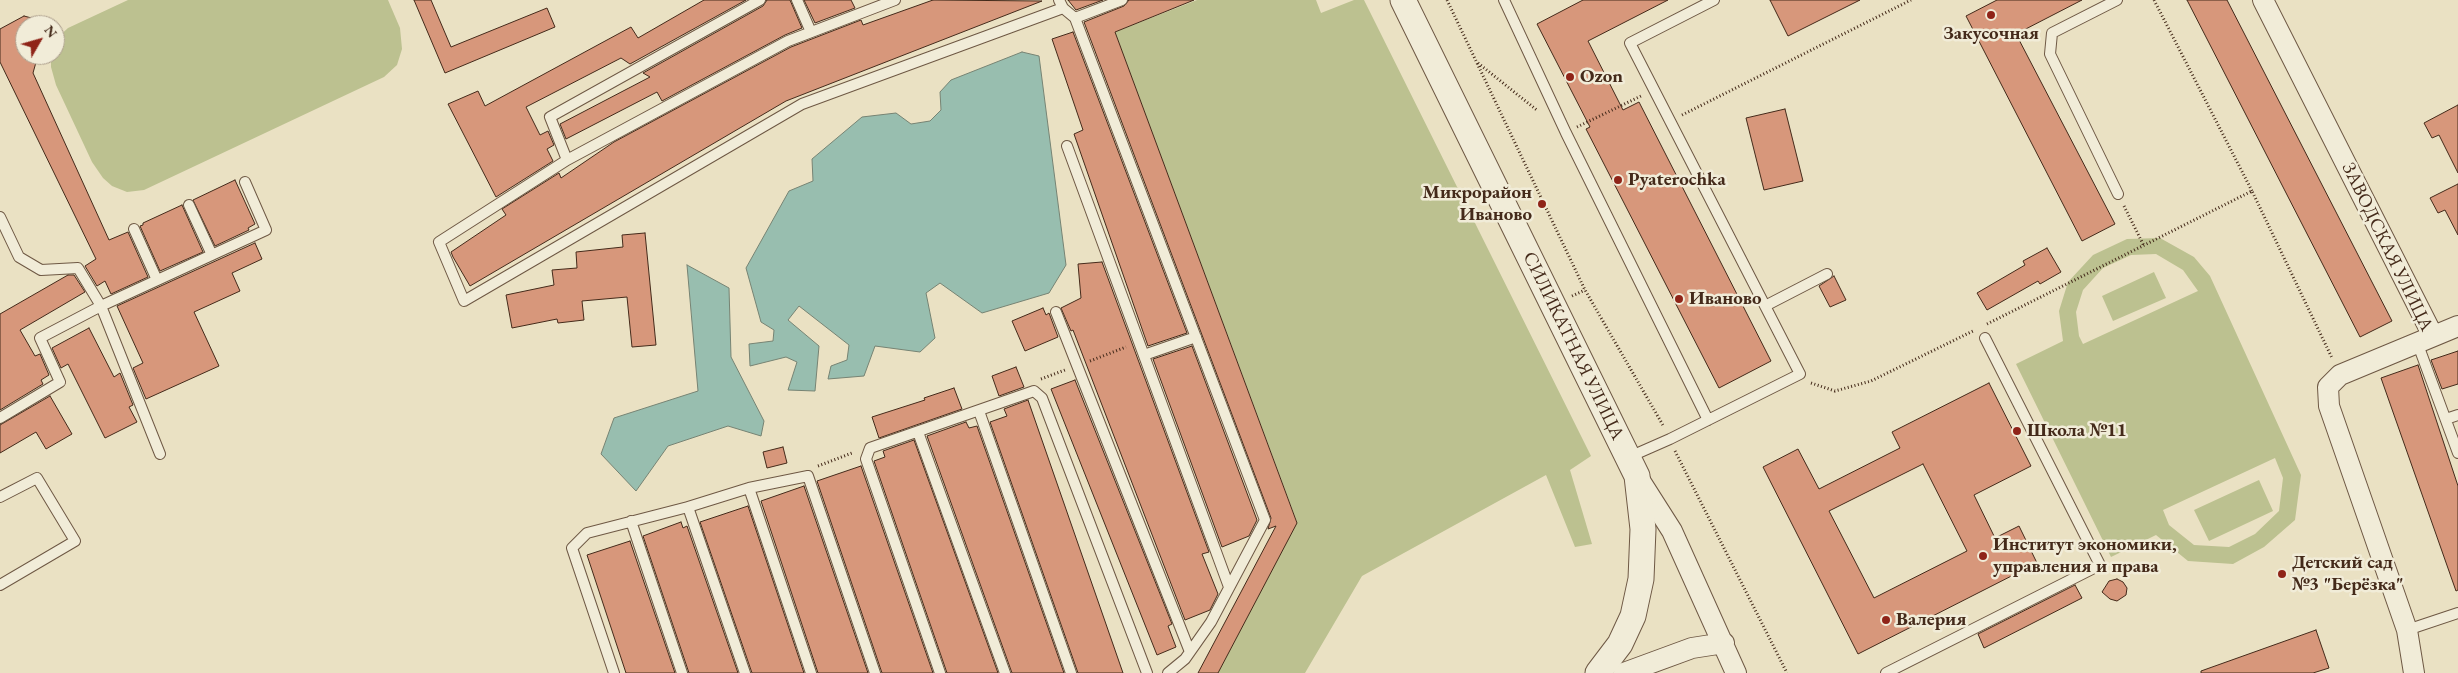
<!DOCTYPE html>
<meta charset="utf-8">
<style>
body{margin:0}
#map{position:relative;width:2458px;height:673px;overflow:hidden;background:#eae1c3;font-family:"EB Garamond",serif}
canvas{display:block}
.north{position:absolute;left:15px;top:15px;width:50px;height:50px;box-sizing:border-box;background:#f1ecd8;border:1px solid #ac9e8c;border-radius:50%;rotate:52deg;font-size:14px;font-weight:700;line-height:20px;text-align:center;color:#442a1a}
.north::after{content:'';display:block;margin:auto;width:18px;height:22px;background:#8f2418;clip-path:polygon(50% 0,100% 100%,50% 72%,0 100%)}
</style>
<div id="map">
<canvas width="2458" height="673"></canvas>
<div class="north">N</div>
</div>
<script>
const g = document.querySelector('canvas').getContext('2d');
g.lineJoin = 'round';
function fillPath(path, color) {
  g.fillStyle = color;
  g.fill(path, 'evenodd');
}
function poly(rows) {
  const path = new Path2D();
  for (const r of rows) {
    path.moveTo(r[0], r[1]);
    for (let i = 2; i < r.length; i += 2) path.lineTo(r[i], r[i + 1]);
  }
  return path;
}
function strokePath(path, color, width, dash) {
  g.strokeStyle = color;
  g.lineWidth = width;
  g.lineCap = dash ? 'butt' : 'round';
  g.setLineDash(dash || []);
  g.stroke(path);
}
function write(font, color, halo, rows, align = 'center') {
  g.font = font + ' "EB Garamond",serif';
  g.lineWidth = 5;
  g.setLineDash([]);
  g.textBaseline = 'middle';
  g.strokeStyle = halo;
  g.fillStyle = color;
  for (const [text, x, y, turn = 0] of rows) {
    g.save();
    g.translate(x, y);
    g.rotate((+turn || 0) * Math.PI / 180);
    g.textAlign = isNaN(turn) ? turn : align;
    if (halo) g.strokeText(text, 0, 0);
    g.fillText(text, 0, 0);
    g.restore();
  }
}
const green = poly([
 [128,0,388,0,400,28,402,49,397,65,384,77,144,190,127,192,112,186,103,178,92,162,56,85,51,67,51,56,55,55,56,39,68,28],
 [1197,0,1316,0,1321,13,1354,0,1364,0,1591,456,1570,470,1592,544,1575,547,1546,475,1362,576,1305,673,1218,673,1297,522,1115,32],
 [2160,238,2194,257,2210,276,2301,475,2295,520,2264,547,2233,564,2188,561,2156,535,2111,557,2016,364,2063,341,2059,311,2068,282,2093,255,2127,239],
 [2156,254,2183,270,2198,291,2083,344,2079,336,2076,312,2083,290,2103,268,2131,255],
 [2275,458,2283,478,2279,511,2255,534,2229,547,2194,545,2169,525,2163,510],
 [2154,272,2166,298,2113,321,2102,296],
 [2259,480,2273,511,2209,541,2194,510]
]);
const water = poly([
 [1022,52,1039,56,1066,265,1049,293,982,313,940,283,926,293,935,338,920,352,875,346,864,376,828,379,831,366,847,360,849,345,799,306,788,320,819,346,815,391,788,390,797,362,786,357,750,366,749,344,773,341,774,330,761,322,746,268,789,191,813,181,812,159,862,117,896,113,911,124,930,121,941,110,940,92,951,80,1022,52],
 [687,265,729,288,731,357,764,421,761,436,728,426,668,446,636,491,601,454,614,418,698,391,687,265]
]);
const building = poly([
 [414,0,431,0,451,47,547,8,555,27,445,73,414,0],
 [704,0,746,0,630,64,621,58,526,107,540,135,548,131,554,145,547,149,553,161,496,197,448,104,478,91,485,106,631,27,638,38,704,0],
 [767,0,790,0,802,28,785,35,662,101,657,92,566,139,560,124,650,77,643,73,763,6,767,0],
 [804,0,851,0,855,8,815,23,804,0],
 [933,0,1042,1,786,101,470,286,453,257,451,252,506,215,502,209,559,173,561,178,614,142,791,47,861,20,863,25,933,0],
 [1068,0,1103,0,1076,10,1068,0],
 [1129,0,1194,0,1115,32,1297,523,1218,673,1198,673,1276,526,1268,529,1271,518,1084,22,1124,6,1129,0],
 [1583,0,1668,0,1588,41,1623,110,1639,102,1771,361,1719,388,1586,129,1590,127,1537,24,1583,0],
 [1770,0,1860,0,1788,36,1770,0],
 [1997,0,2082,0,2016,34,2115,224,2082,241,1966,16,1997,0],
 [2187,0,2227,0,2392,321,2360,337,2187,0],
 [24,16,39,20,40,25,25,25,25,55,38,55,33,73,109,240,128,232,148,277,111,294,105,281,97,286,85,266,96,259,0,62,0,29,24,16],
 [1073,32,1187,333,1148,346,1074,134,1083,130,1052,39,1073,32],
 [2458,105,2458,173,2439,135,2432,138,2424,123,2458,105],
 [1785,109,1803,181,1764,190,1746,118,1785,109],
 [235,180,255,224,248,228,249,230,215,246,193,200,235,180],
 [2458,184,2458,235,2445,210,2438,213,2430,198,2458,184],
 [182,205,203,252,160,271,140,226,143,225,143,223,182,205],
 [645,233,656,345,632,347,627,297,582,301,584,320,558,323,557,319,512,328,506,295,554,285,552,270,577,268,576,252,623,247,622,235,645,233],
 [255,243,262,259,232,273,240,291,194,312,219,366,146,399,133,368,143,363,117,306,255,243],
 [2047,248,2061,272,2040,284,2038,281,1987,310,1977,293,2025,265,2023,261,2047,248],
 [1102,262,1209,552,1202,554,1218,594,1210,610,1185,620,1073,330,1071,331,1061,308,1081,298,1078,264,1102,262],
 [68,275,74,275,85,292,20,330,35,356,40,354,49,375,41,380,43,384,0,410,0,314,68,275],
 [1834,276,1846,300,1830,307,1819,286,1834,276],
 [1043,308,1046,315,1049,313,1058,337,1025,351,1012,321,1043,308],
 [89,328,114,377,120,373,133,405,129,407,137,422,105,438,68,364,61,368,52,348,89,328],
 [1192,346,1257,520,1249,536,1222,547,1153,359,1192,346],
 [2458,351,2458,384,2442,389,2431,360,2458,351],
 [2418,365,2458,486,2458,590,2456,591,2381,378,2418,365],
 [1016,367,1024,387,999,396,992,376,1016,367],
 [1075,380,1172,624,1168,626,1176,647,1157,655,1051,389,1075,380],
 [1989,383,2031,466,1974,495,1995,538,2019,526,2037,563,1858,654,1763,467,1798,449,1819,489,1900,448,1892,432,1989,383],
 [1923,464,1967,551,1874,598,1829,511,1923,464],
 [954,388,962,409,879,438,872,417,925,400,924,398,954,388],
 [50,396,72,434,46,449,36,432,0,453,0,425,50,396],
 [1028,400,1123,673,1078,673,990,422,1007,416,1004,409,1028,400],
 [966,422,969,428,977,426,1064,673,1012,673,927,436,966,422],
 [914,440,998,673,947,673,874,461,885,457,883,451,914,440],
 [783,447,787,463,767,468,763,452,783,447],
 [861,466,933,673,882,673,817,481,861,466],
 [804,486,868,673,818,673,761,501,804,486],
 [748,506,804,673,752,673,700,522,748,506],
 [681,522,683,528,687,526,738,673,689,673,643,536,681,522],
 [630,541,675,673,626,673,587,555,630,541],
 [2117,579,2123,582,2127,588,2126,595,2117,601,2110,599,2102,592,2109,581,2117,579],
 [2075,585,2082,598,1984,648,1978,634,2075,585],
 [2316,630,2329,668,2313,673,2201,673,2201,671,2316,630]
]);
const path = poly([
 [1447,0,1585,290,1664,427],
 [2154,0,2252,191],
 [1478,63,1538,111],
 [1682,115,1911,0],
 [1577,127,1641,96],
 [2124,206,2144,246],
 [1572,296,1585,290],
 [1987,324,2252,191,2332,358],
 [1090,361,1126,347],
 [1041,379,1065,370],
 [1811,383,1835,391,1871,381,1973,331],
 [1675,451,1787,673],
 [818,466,852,453]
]);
const service = poly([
 [797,0,811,32],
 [895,0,788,41,567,160,439,242,464,301,802,104,1063,8],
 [1059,0,1063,8,1075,18,1122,0],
 [1504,0,1566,133,1708,420],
 [2117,0,2052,33,2050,54,2118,194],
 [1075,18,1265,520,1211,622,1185,659,1168,673],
 [1067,146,1229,587],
 [567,160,550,117,760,0],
 [189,205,212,255],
 [0,217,19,257,41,270,78,268,101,306,160,454],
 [134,229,157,280],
 [1765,306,1827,274],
 [1056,312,1190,652],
 [2417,342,2458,453],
 [1144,355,1196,337],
 [979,411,1071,673],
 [0,418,60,382,40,338,101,306,266,230,245,182],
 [2446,419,2458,415],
 [918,432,1005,673],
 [1629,457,1670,439,1800,374,1630,43,1714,0],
 [749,488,811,673],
 [0,497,37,478,75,541,0,585],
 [688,507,745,673],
 [631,521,682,673],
 [2407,630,2458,613],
 [614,673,572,548,587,533,688,507,749,488,808,476,875,673],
 [940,673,866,459,870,448,1034,391,1042,398,1147,673],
 [1886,673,2100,565,1985,338]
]);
const minor = poly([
 [2263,0,2433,336],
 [1637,476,1672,531,1736,673],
 [1624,673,1692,648,1724,643],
 [2414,673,2407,630,2329,406,2328,387,2340,375,2458,326]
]);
const tertiary = poly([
 [1403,0,1637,476,1643,529,1641,579,1633,616,1620,644,1598,673]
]);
const markers = [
 [1991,15,5,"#8f2418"],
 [1570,77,5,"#8f2418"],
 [1618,180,5,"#8f2418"],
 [1542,204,5,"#8f2418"],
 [1679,299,5,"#8f2418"],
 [2017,431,5,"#8f2418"],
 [1983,556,5,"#8f2418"],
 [2282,574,5,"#8f2418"],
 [1886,620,5,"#8f2418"]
];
const poiNames = [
 ["Закусочная",1991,34,"center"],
 ["Ozon",1580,77],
 ["Pyaterochka",1628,180],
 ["Микрорайон",1532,193,"right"],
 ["Иваново",1532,215,"right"],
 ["Иваново",1689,299],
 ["Школа №11",2027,431],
 ["Институт экономики,",1993,545],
 ["управления и права",1993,567],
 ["Детский сад",2292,563],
 ["№3 \"Берёзка\"",2292,585],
 ["Валерия",1896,620]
];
const streetNames = [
 ["ЗАВОДСКАЯ УЛИЦА",2387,247,64],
 ["СИЛИКАТНАЯ УЛИЦА",1573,346,64]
];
fillPath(green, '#bcc190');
fillPath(water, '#98beaf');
strokePath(water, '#768373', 1);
fillPath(building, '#d7977b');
strokePath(building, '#442a1a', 1);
strokePath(service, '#6e5844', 12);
strokePath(minor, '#6e5844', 22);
strokePath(tertiary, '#6e5844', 27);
strokePath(path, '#442a1a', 3, [1, 2.5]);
strokePath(service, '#f1ecd8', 10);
strokePath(minor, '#f1ecd8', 20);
strokePath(tertiary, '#f1ecd8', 25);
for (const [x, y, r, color] of markers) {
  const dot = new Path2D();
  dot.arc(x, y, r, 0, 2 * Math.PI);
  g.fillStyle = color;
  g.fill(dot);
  strokePath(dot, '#f1ecd8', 2);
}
write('bold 19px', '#442a1a', '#f1ecd8', poiNames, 'left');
write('19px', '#442a1a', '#f1ecd8', streetNames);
</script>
